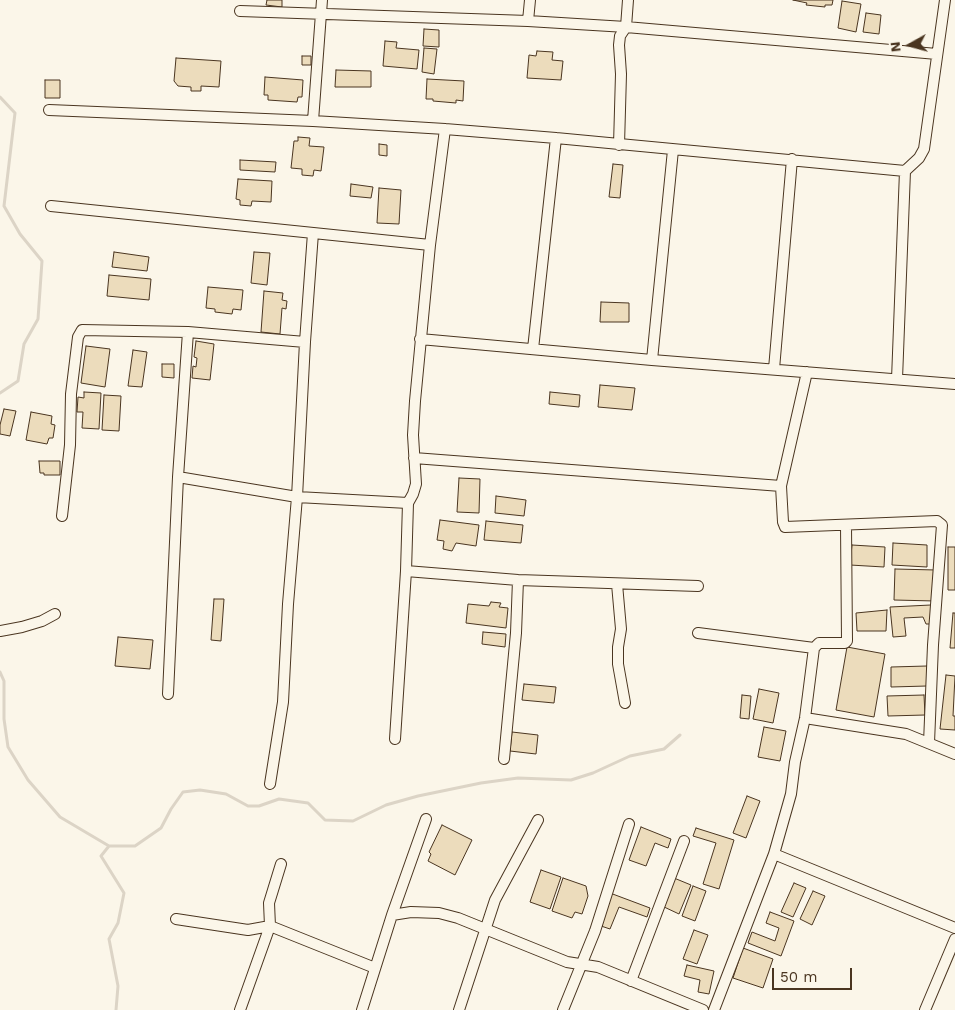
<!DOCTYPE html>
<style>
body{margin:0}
#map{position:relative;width:955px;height:1010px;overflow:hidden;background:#fbf6e9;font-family:"Work Sans",sans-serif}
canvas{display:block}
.north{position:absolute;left:885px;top:20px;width:50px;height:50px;-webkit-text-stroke:4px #fbf6e9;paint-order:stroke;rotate:263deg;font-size:14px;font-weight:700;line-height:20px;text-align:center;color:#4a3520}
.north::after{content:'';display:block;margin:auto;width:18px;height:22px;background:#4a3520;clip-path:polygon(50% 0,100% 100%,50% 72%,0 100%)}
.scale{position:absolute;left:772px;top:968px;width:80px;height:22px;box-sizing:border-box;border:2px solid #4a3520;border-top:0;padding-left:6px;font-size:15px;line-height:18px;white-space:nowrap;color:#4a3520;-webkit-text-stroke:4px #fbf6e9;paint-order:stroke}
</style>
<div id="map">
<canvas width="955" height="1010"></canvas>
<div class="north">N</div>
<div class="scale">50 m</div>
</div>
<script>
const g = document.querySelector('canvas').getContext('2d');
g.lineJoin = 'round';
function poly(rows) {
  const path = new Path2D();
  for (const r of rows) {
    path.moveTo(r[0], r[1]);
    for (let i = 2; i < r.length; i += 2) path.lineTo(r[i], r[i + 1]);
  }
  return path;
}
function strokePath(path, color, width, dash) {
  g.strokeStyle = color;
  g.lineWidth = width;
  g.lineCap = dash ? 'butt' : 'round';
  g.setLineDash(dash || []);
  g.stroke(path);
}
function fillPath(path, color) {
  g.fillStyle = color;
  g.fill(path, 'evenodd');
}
const stream = poly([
 [0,97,15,113,4,206,20,234,42,261,38,319,24,344,18,381,0,393],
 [0,672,4,681,4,719,8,747,28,780,60,817,109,846],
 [116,1010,118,986,109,939,118,923,124,893,101,856,109,846,135,846,161,828,171,809,183,792,200,790,226,794,248,806,259,806,279,799,308,803,325,820,353,821,386,805,418,796,481,783,518,778,571,780,593,773,630,756,664,749,680,735]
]);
const building = poly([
 [267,0,282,0,282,7,266,5,267,0],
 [793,0,833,0,832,5,825,5,825,7,806,5,807,3,793,0],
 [842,1,861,4,856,32,838,28,842,1],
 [866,13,881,15,879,34,863,32,866,13],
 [424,29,439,30,439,47,423,46,424,29],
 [385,41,397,42,396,48,419,50,417,69,383,66,385,41],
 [424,48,437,49,434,74,422,72,424,48],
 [537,51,553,52,552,60,563,61,561,80,527,78,529,55,536,56,537,51],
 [302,56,311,56,311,65,302,65,302,56],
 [176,58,221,61,219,87,201,86,201,91,191,91,191,87,178,86,174,81,176,58],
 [336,70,371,71,371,87,335,87,336,70],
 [265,77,303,80,302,97,298,97,297,102,268,100,268,95,264,95,265,77],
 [427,79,464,81,463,101,456,100,456,103,433,101,433,99,426,99,427,79],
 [45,80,60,80,60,98,45,98,45,80],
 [298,137,310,138,309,146,324,147,321,171,314,170,313,176,302,175,302,169,291,168,294,141,298,141,298,137],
 [379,144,387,145,387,156,379,155,379,144],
 [240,160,276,162,275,172,240,170,240,160],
 [613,164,623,165,620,198,609,197,613,164],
 [238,179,272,181,271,202,252,201,251,206,240,205,240,200,236,199,238,179],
 [351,184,373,187,371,198,350,196,351,184],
 [379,188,401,190,399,224,377,223,379,188],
 [114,252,149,257,147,271,112,267,114,252],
 [254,252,270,253,267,285,251,283,254,252],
 [109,275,151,279,149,300,107,296,109,275],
 [208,287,243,290,241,310,233,309,232,314,215,312,215,309,206,308,208,287],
 [264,291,283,293,282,300,287,301,286,309,282,308,280,334,261,332,264,291],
 [601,302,629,303,629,322,600,322,601,302],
 [196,341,214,344,210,380,192,378,193,366,196,367,197,358,194,357,196,341],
 [86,346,110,349,105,387,81,383,86,346],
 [133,350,147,352,142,387,128,386,133,350],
 [162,364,174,364,174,378,162,377,162,364],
 [600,385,635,388,632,410,598,407,600,385],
 [84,392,101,393,99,429,82,428,83,412,77,412,78,397,84,398,84,392],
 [550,392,580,395,579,407,549,404,550,392],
 [104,395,121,396,119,431,102,430,104,395],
 [4,409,16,411,10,436,0,434,0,425,4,409],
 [31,412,52,416,51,424,55,425,53,438,49,438,47,444,26,440,31,412],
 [39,461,60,461,60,475,44,475,44,473,40,473,39,461],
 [459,478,480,479,479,513,457,512,459,478],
 [496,496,526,500,524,516,495,513,496,496],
 [440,520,479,525,476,546,456,543,452,551,443,549,444,541,437,540,440,520],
 [486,521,523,525,521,543,484,540,486,521],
 [893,543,927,545,927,567,892,565,893,543],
 [852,545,885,547,884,567,850,565,852,545],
 [948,547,955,547,955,590,948,590,948,547],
 [895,569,936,570,935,601,894,600,895,569],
 [214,599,224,599,221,641,211,640,214,599],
 [491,602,501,603,499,607,508,608,506,628,466,623,468,604,489,606,491,602],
 [931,605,932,624,926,624,923,617,904,618,906,636,893,637,890,607,931,605],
 [887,610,886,631,857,631,856,613,887,610],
 [953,613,955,613,955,648,950,648,953,613],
 [483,632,506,634,505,647,482,644,483,632],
 [118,637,153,640,150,669,115,666,118,637],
 [847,647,885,654,874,717,836,710,847,647],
 [927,666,927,686,891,687,891,667,927,666],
 [946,675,955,676,953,716,955,716,955,730,940,729,946,675],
 [524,684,556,687,554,703,522,700,524,684],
 [759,689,779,693,773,723,753,719,759,689],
 [742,695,751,696,749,719,740,718,742,695],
 [924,695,925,715,888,716,887,696,924,695],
 [764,727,786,731,780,761,758,757,764,727],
 [512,732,538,735,536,754,510,751,512,732],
 [747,796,760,801,746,838,733,833,747,796],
 [442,825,472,840,455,875,428,861,431,854,429,852,442,825],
 [641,827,671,839,668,848,655,843,646,866,629,860,641,827],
 [696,828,734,840,719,889,703,884,716,843,693,836,696,828],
 [541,870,561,877,550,909,530,902,541,870],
 [563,878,586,886,588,896,582,914,575,912,572,918,552,911,563,878],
 [674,878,691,885,679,914,662,906,674,878],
 [794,883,806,888,793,917,781,912,794,883],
 [693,886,706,891,695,921,682,916,693,886],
 [813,891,825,896,812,925,800,919,813,891],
 [610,893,650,908,647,917,619,907,610,929,598,925,610,893],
 [770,912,794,921,781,956,748,943,752,932,775,941,779,928,766,923,770,912],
 [694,930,708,935,697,964,683,959,694,930],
 [743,948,773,959,763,988,733,978,743,948],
 [687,965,714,971,709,994,698,992,700,980,684,976,687,965]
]);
const minor = poly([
 [240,11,528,21,626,27,937,54],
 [528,21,530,0],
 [49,110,313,121,445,129,556,138,905,171,919,158,924,149,945,0],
 [313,121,322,0],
 [619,145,621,74,619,45,620,36,626,27,628,0],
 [51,206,430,245],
 [420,339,652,360,955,384],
 [533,349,556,138],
 [652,360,673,150],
 [774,369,792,159],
 [807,372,781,486,783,522,785,527,937,521,942,525,933,645,929,743],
 [897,379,905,171],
 [414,458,781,486],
 [178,477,297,497,408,503],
 [62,516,70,445,71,394,78,337,82,330,188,332,305,342],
 [406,571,518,580,698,586],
 [617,584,621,629,618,647,618,664,625,703],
 [0,631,22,627,42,621,55,614],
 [698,633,814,648],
 [168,694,178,477,188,332],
 [805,718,906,734,955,754],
 [395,739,406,571,408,503,413,494,416,484,413,435,415,401,430,245,445,129],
 [504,759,516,633,518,580],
 [270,784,283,702,288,604,297,497,305,342,313,233],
 [774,854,955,928],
 [392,915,411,912,439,913,458,918,567,962,598,967,703,1010],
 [176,919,248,930,270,926,375,968],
 [631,981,684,841],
 [240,1010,270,926,269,903,281,864],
 [362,1010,392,915,426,819],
 [459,1010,495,900,538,820],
 [563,1010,595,931,629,824],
 [714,1010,774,854,791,794,795,762,805,718,814,648,819,643,845,643,847,641,846,525],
 [925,1010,955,939]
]);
strokePath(stream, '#dcd4c6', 3);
fillPath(building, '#ecdcbc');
strokePath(building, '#4a3520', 1);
strokePath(minor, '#4a3520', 12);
strokePath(minor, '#fbf6e9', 10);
</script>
